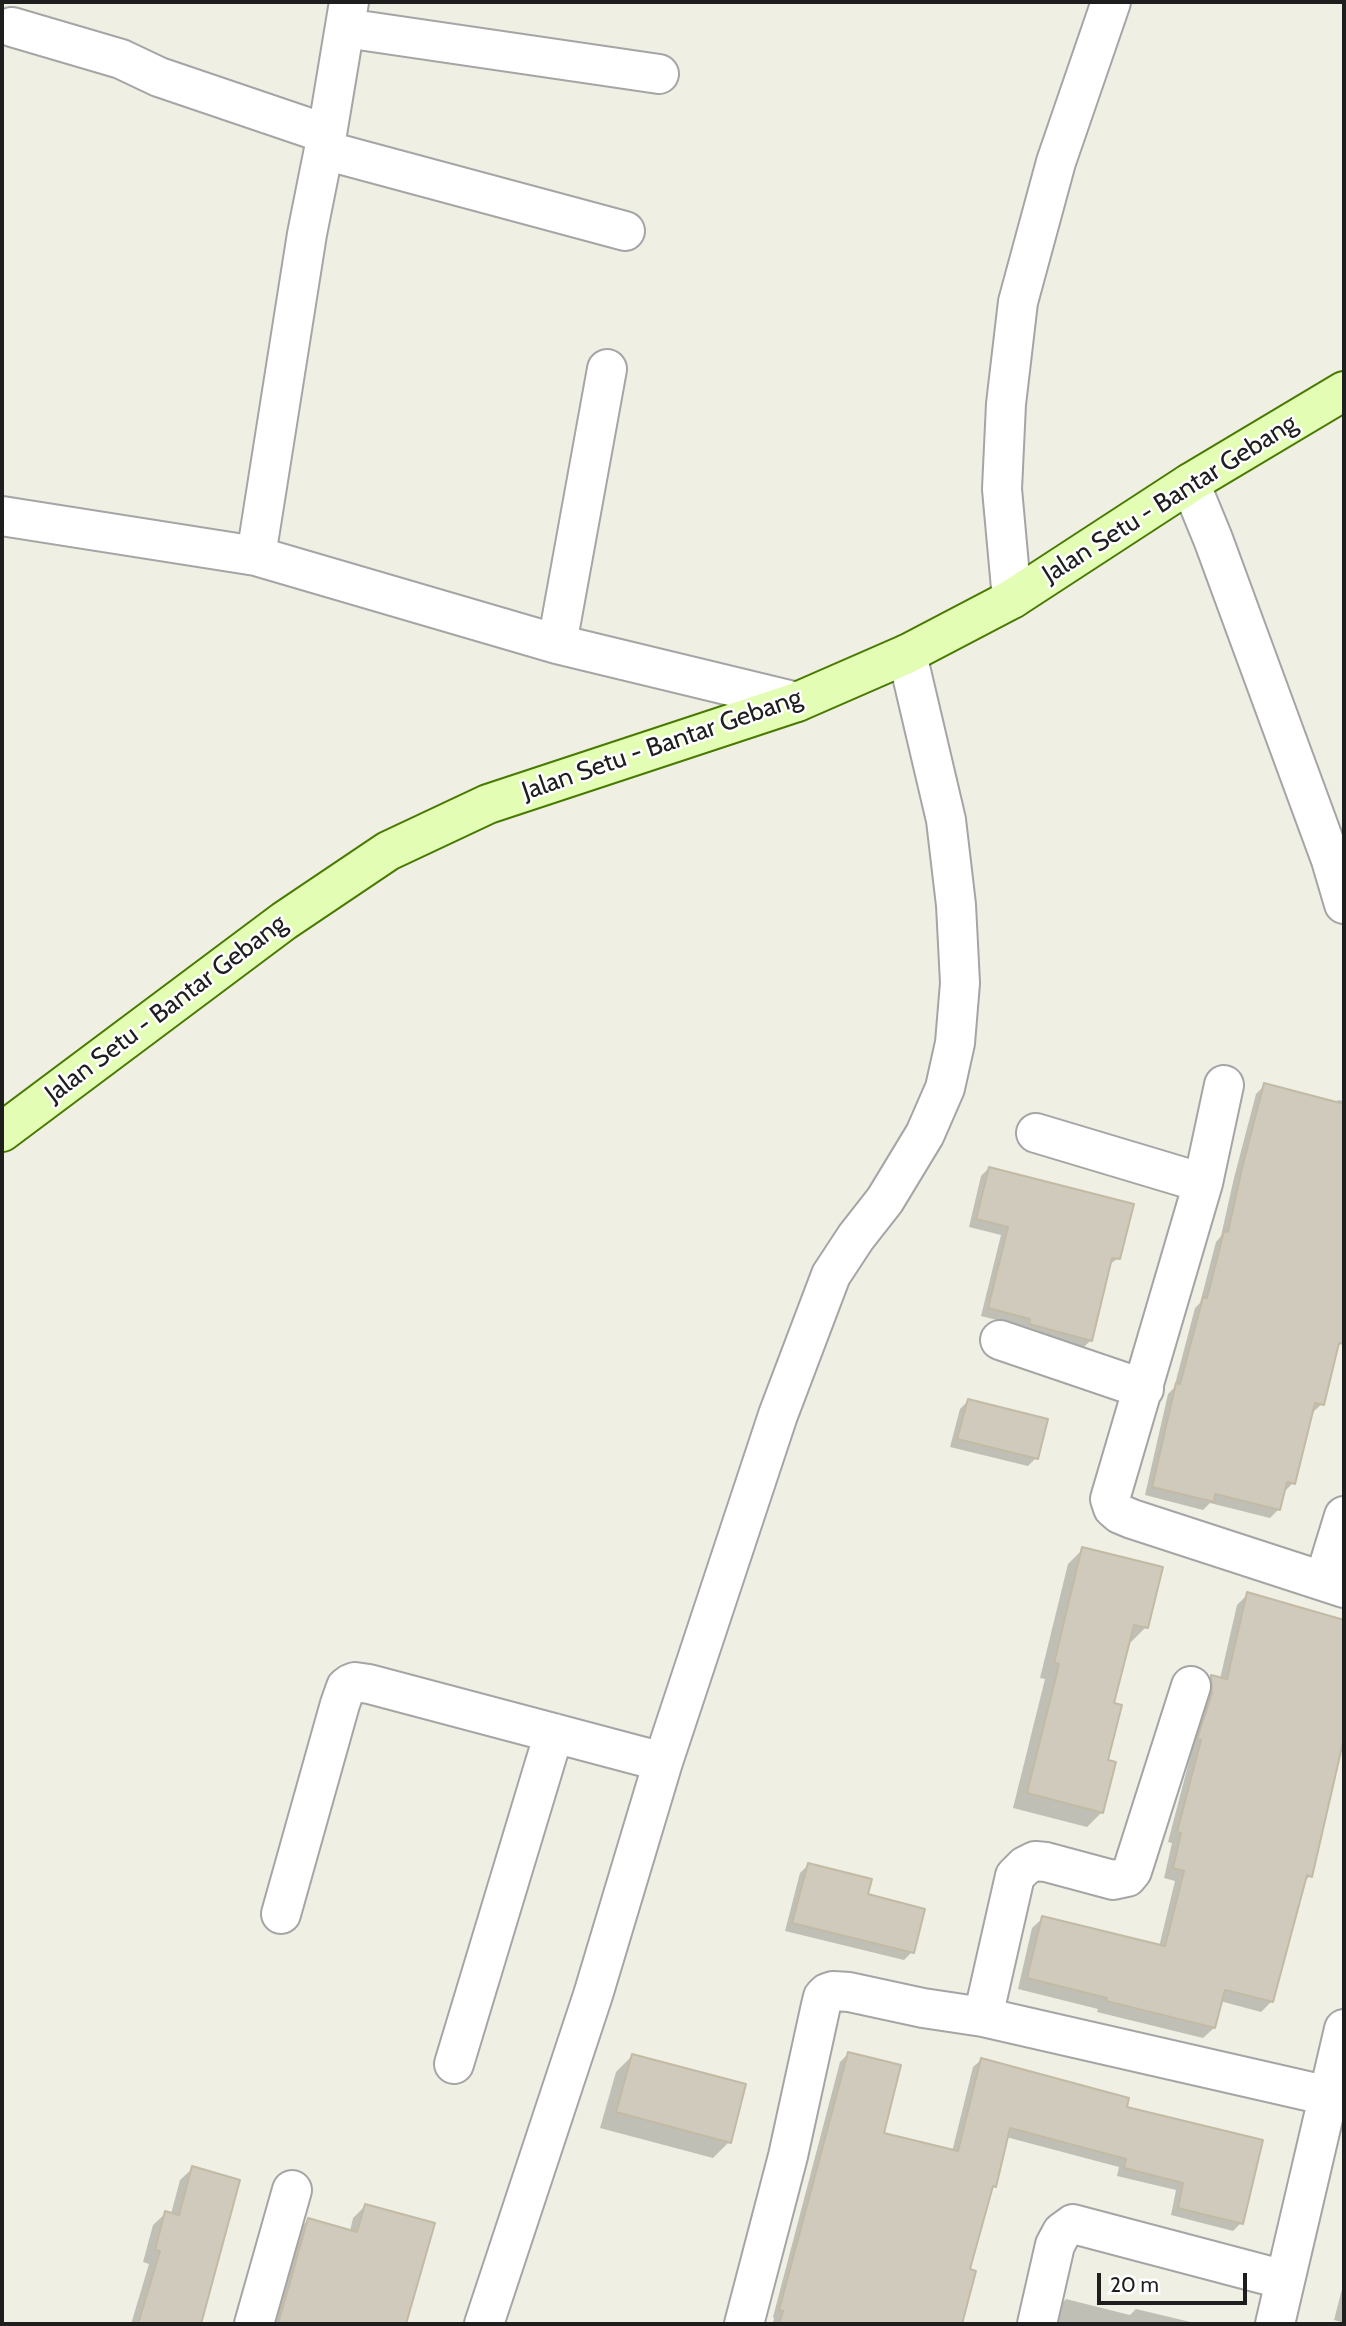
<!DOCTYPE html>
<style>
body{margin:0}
#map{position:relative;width:1346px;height:2326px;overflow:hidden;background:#f0efe3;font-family:Cabin,sans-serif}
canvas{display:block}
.frame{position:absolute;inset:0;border:4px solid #1e1e1e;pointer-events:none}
.scale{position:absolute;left:1097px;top:2273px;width:150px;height:32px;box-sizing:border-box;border:4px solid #1e1e1e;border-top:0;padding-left:9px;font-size:21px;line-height:24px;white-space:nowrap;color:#1e1e1e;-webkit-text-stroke:5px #fff;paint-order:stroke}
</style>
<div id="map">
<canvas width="1346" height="2326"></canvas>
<div class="frame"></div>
<div class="scale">20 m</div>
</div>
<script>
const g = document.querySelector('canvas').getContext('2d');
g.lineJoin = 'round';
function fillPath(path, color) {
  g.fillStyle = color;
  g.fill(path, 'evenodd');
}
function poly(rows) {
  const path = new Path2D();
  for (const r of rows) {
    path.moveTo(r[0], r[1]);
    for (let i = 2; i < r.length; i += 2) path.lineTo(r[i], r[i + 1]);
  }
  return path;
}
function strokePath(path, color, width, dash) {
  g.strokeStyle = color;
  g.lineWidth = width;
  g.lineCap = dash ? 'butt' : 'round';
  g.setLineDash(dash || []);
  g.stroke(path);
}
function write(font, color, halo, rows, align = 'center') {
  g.font = font + ' Cabin,sans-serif';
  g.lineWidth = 5;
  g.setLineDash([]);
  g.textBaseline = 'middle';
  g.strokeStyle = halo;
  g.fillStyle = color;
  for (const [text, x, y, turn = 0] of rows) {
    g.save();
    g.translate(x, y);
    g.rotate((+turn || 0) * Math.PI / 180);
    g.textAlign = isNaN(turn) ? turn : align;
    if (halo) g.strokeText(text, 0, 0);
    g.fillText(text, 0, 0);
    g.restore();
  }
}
const shadow = poly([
 [1265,1085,1335,1103,1338,1100,1344,1101,1344,1332,1341,1343,1336,1349,1322,1404,1313,1412,1311,1412,1293,1483,1285,1491,1278,1510,1270,1518,1210,1503,1203,1510,1145,1495,1168,1394,1174,1388,1195,1308,1200,1303,1216,1242,1221,1236,1234,1178,1256,1094],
 [989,1168,1118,1258,1108,1266,1091,1340,1083,1348,1022,1332,1024,1327,981,1316,1001,1235,969,1227,981,1176],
 [968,1401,1036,1458,1028,1466,950,1447,960,1409],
 [1083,1549,1146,1627,1131,1642,1128,1642,1112,1705,1102,1812,1087,1827,1013,1808,1045,1679,1040,1678,1068,1564],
 [1248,1594,1344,1619,1344,1748,1339,1753,1310,1876,1303,1883,1272,2001,1261,2012,1220,2001,1214,2028,1203,2038,1097,2012,1098,2009,1018,1989,1032,1928,1043,1918,1159,1947,1175,1881,1164,1878,1172,1843,1168,1842,1192,1750,1188,1749,1202,1687,1212,1677,1220,1679,1237,1605],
 [808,1865,866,1895,912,1952,904,1960,785,1931,800,1873],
 [848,2054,881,2134,952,2152,973,2067,981,2060,1125,2108,1241,2223,1233,2231,1171,2215,1176,2190,1117,2176,1119,2167,1006,2137,994,2186,990,2191,967,2271,974,2272,961,2324,773,2324,774,2318,773,2317,840,2062],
 [632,2056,729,2142,713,2158,600,2128,616,2072],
 [193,2168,238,2181,199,2324,131,2324,149,2264,143,2262,153,2225,166,2213,171,2214,180,2180],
 [366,2205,433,2224,405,2324,270,2324,296,2232,308,2220,350,2231,353,2218],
 [1344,2281,1344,2323,1334,2320],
 [1066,2299,1130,2315,1136,2309,1199,2324,1053,2324,1057,2308]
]);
const building = poly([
 [1264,1083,1344,1104,1344,1344,1339,1343,1324,1405,1315,1403,1295,1484,1287,1482,1280,1510,1215,1494,1214,1502,1152,1487,1176,1383,1180,1384,1203,1297,1207,1298,1224,1231,1228,1232,1242,1168,1264,1083],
 [989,1167,1134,1204,1120,1259,1112,1258,1092,1341,1029,1324,1030,1319,988,1308,1008,1227,976,1219,989,1167],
 [968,1399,1048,1419,1038,1459,957,1439,968,1399],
 [1082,1547,1163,1567,1148,1628,1134,1625,1114,1703,1122,1705,1108,1760,1116,1762,1103,1813,1027,1793,1059,1664,1054,1663,1082,1547],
 [1247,1592,1344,1620,1344,1738,1312,1877,1307,1875,1273,2002,1225,1990,1215,2028,1106,2001,1107,1998,1027,1978,1042,1916,1165,1946,1184,1871,1173,1868,1181,1833,1177,1832,1201,1740,1197,1739,1212,1693,1211,1678,1211,1675,1227,1679,1247,1592],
 [808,1863,872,1879,868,1894,925,1909,914,1953,792,1923,808,1863],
 [848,2052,901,2065,884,2133,958,2151,981,2058,1129,2098,1127,2107,1263,2140,1243,2224,1178,2208,1183,2183,1124,2168,1126,2159,1010,2128,996,2187,993,2186,970,2269,976,2271,962,2324,779,2324,783,2311,779,2310,848,2052],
 [632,2054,746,2084,731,2143,616,2112,632,2054],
 [192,2166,240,2180,201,2324,138,2324,160,2251,155,2250,165,2211,179,2215,192,2166],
 [365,2204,435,2223,406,2324,278,2324,308,2218,357,2232,365,2204]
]);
const street = poly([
 [12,27,121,59,159,77,327,134],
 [345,28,659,74],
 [324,150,625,231],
 [1190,483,1213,539,1331,860,1344,904],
 [2,516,256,556,557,644,797,702],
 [256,556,307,234,327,134,349,2],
 [1012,599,1002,489,1006,404,1018,302,1056,162,1111,2],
 [557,644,607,369],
 [1224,1085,1203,1183,1110,1499,1113,1508,1120,1514,1132,1519,1344,1588],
 [1036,1133,1203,1183],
 [1000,1340,1144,1389],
 [1324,1581,1344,1516],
 [281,1914,340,1704,346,1687,350,1684,355,1682,369,1684,663,1762],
 [983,2017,1015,1876,1025,1866,1035,1861,1046,1862,1113,1880,1127,1877,1132,1871,1191,1686],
 [454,2064,554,1733],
 [254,2324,292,2190],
 [484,2324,593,1995,663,1762,778,1415,831,1275,856,1237,885,1200,925,1134,945,1088,955,1043,960,983,956,905,946,820,907,654],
 [744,2324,788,2156,821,2005,823,1997,827,1993,833,1991,849,1992,923,2008,983,2017,1329,2096],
 [1037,2324,1055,2245,1062,2232,1073,2224,1285,2280],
 [1275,2324,1344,2029]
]);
const secondary = poly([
 [2,1132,284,921,388,851,488,804,797,702,907,654,1012,599,1190,483,1344,391]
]);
const streetNames = [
 ["Jalan Setu - Bantar Gebang",1170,499,-32],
 ["Jalan Setu - Bantar Gebang",662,745,-19],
 ["Jalan Setu - Bantar Gebang",166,1009,-37]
];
fillPath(shadow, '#0003');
fillPath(building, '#cfcabc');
strokePath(building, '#c2baa5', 2);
strokePath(street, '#a5a5a5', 42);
strokePath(secondary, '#487a00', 42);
strokePath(street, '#fff', 38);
strokePath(secondary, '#e3fdb4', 38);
write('26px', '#1e1e1e', '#fff', streetNames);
</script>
